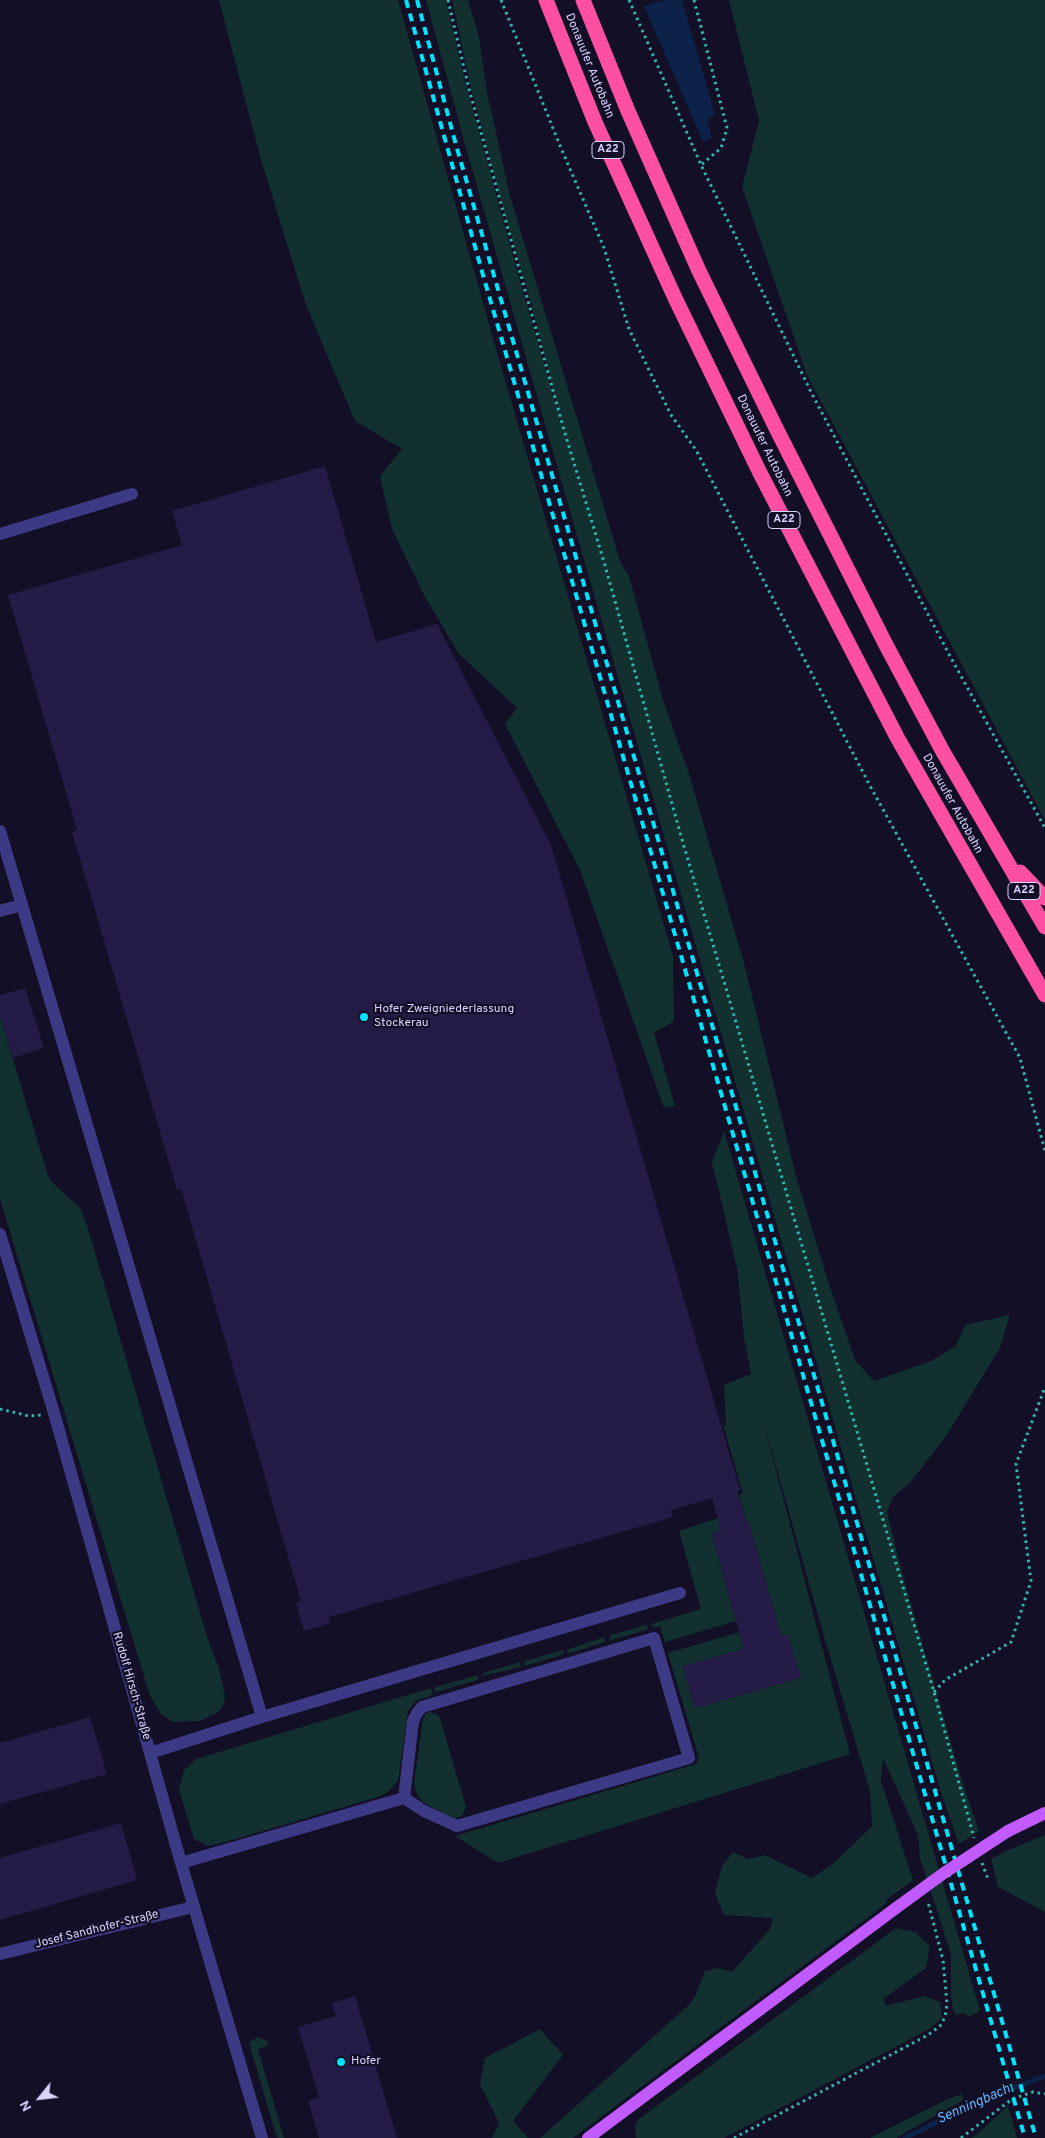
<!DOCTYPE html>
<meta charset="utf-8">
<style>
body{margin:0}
#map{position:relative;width:1045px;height:2138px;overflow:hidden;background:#130f26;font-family:Overpass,sans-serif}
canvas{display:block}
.north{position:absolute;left:15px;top:2073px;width:50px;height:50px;-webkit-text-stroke:4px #130f26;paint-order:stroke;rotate:241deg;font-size:14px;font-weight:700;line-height:20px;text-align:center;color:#d9d4ff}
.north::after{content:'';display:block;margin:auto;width:18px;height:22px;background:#d9d4ff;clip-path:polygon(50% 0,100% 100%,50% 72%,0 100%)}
</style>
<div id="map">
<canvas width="1045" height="2138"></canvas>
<div class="north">N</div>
</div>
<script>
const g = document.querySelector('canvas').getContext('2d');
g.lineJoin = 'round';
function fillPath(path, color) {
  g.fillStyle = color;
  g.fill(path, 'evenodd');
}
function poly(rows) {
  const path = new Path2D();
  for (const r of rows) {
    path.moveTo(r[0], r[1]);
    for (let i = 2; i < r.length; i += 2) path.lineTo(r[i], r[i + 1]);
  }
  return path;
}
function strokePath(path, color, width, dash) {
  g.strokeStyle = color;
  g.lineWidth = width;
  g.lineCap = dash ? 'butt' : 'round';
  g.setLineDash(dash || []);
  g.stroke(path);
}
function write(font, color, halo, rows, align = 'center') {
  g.font = font + ' Overpass,sans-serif';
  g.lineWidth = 4.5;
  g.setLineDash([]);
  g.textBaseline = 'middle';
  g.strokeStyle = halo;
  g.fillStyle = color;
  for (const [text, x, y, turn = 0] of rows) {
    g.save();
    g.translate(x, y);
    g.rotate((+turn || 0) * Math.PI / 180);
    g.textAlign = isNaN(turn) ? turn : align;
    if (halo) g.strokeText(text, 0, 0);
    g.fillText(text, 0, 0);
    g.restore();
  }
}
const green = poly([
 [219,0,398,0,498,356,673,956,674,1021,654,1033,675,1106,664,1108,580,870,505,724,517,708,459,654,424,595,392,529,380,476,402,449,355,421,306,305,261,160],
 [426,0,446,0,465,81,518,274,559,415,531,302,507,223,471,88,452,0,468,0,479,37,487,92,510,196,621,564,629,576,663,700,689,774,744,963,796,1176,827,1278,855,1360,874,1381,931,1361,956,1346,965,1325,1010,1315,1000,1348,948,1433,910,1483,894,1496,887,1511,902,1573,961,1778,979,1831,959,1844,942,1796,571,515,466,148],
 [729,0,1045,0,1045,820,807,375,742,187,759,121],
 [0,1016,48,1176,53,1183,80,1208,87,1225,208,1640,219,1668,225,1696,224,1703,219,1712,200,1721,173,1722,161,1714,150,1696,0,1199],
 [724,1131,980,2011,969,2017,964,2013,956,2015,953,2009,951,1997,951,1954,920,1858,918,1835,883,1758,881,1781,913,1880,886,1900,887,1903,573,2138,540,2138,689,2005,696,1994,705,1971,718,1968,732,1972,770,1929,773,1918,724,1915,715,1893,722,1866,733,1852,748,1859,765,1855,812,1878,834,1863,872,1826,870,1791,821,1626,761,1413,850,1754,498,1863,455,1836,696,1764,699,1758,668,1653,740,1632,744,1649,683,1666,695,1708,800,1678,788,1635,781,1636,749,1523,747,1523,739,1495,743,1493,723,1425,726,1425,724,1385,751,1374,744,1337,737,1268,712,1162],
 [718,1518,721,1531,712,1534,736,1621,665,1642,660,1626,653,1628,651,1624,701,1609,679,1531],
 [646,1625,648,1628,646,1630,611,1640,609,1639,611,1635],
 [604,1637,605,1642,570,1653,566,1650],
 [563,1650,564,1653,562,1655,525,1666,524,1664,525,1661],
 [520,1662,521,1667,482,1676,483,1673],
 [478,1675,478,1680,436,1692,434,1690,435,1687],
 [431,1688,433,1695,416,1701,408,1711,398,1781,389,1791,381,1796,229,1841,208,1846,194,1839,179,1790,184,1770,196,1759],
 [430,1712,438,1715,440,1718,466,1807,462,1816,455,1818,447,1815,423,1802,417,1795,414,1783,423,1719,425,1714],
 [1045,1835,1045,1912,998,1887,991,1859,1013,1848],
 [896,1928,915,1932,930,1946,926,1968,883,1999,886,2006,924,1996,940,2002,942,2017,931,2028,724,2138,636,2138,635,2125,639,2119],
 [540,2029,563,2055,513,2121,528,2138,492,2138,499,2123,480,2084,485,2058],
 [257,2037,267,2041,268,2045,258,2049,284,2138,277,2138,249,2043],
 [962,2094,963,2100,896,2138,870,2138,950,2098],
 [1008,2106,1017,2138,971,2138,976,2135]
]);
const water = poly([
 [665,0,682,0,715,114,707,120,712,138,703,142,644,6]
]);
const stream = poly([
 [905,2138,986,2098,1045,2076]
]);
const building = poly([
 [325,466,376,642,437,624,551,845,740,1490,737,1491,747,1523,749,1523,781,1636,788,1634,801,1678,695,1708,683,1666,744,1649,712,1534,721,1531,712,1498,671,1510,673,1517,329,1617,330,1623,304,1631,296,1603,301,1601,181,1189,177,1190,72,832,77,830,8,595,182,545,172,511],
 [25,988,44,1048,13,1058,0,1016,0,995],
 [90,1717,107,1774,0,1804,0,1743],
 [121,1823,137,1880,0,1920,0,1858],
 [355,1996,397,2138,319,2138,308,2101,319,2098,298,2027,336,2016,332,2003]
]);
const path = poly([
 [448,0,469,89,564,430,604,562,683,843,934,1692,974,1838],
 [501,0,561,148,604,248,629,329,671,415,696,450,869,784,1020,1058,1045,1151],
 [629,0,701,165,811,392,951,658,1045,828],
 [694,0,727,128,721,148,701,165],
 [0,1409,29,1416,41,1415],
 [934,1692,945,1680,1011,1642,1031,1581,1016,1464,1045,1387],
 [982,1863,988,1879],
 [734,2138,928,2035,940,2026,945,2017,947,2004,943,1960,928,1902],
 [961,2138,1012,2099,1033,2092,1045,2094]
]);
const minor = poly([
 [0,534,132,494],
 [0,831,22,905,0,911],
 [22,905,262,1717],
 [0,1234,54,1413,181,1863,262,2138],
 [150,1753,262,1717,680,1593],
 [181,1863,404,1798,424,1811,457,1826,689,1758,654,1638,422,1707,417,1713,413,1721,404,1798],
 [0,1954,193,1907]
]);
const major = poly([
 [1008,1831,1045,1813],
 [588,2138,896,1908]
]);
const highway = poly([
 [546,0,595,122,675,298,760,473,898,739,1045,995],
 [583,0,628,111,699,271,777,430,886,645,942,750,1045,927],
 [1020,872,1045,898]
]);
const rail = poly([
 [406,0,483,275,1025,2138],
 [417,0,456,145,1036,2138]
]);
const majorBridge = poly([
 [896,1908,944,1873,1008,1831]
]);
const markers = [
 [364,1017,5,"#00e5ff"],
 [341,2062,5,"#00e5ff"]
];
const shields = [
 [608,150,32],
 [784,520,32],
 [1024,891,32]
];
const shieldNames = [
 ["A22",608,150],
 ["A22",784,520],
 ["A22",1024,891]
];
const streetNames = [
 ["Donauufer Autobahn",589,66,68],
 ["Donauufer Autobahn",764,446,64],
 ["Donauufer Autobahn",952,804,61],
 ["Rudolf Hirsch-Straße",131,1686,74],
 ["Josef Sandhofer-Straße",97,1930,-14]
];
const poiNames = [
 ["Hofer Zweigniederlassung",374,1010],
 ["Stockerau",374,1024],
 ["Hofer",351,2062]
];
const waterNames = [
 ["Senningbach",974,2105,-24]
];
fillPath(green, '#12302f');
fillPath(water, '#0c2248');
strokePath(stream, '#0c2248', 5);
fillPath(building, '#241b47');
strokePath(path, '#2fb8b0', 3, [2.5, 4]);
strokePath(minor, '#3d3a85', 12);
strokePath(major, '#c25bff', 12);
strokePath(highway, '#ff4fa3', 15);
strokePath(rail, '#00e5ff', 4, [8, 6]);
strokePath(majorBridge, '#c25bff', 12);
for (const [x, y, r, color] of markers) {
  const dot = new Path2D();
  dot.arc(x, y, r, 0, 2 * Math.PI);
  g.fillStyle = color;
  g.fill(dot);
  strokePath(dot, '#130f26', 2);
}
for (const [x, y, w] of shields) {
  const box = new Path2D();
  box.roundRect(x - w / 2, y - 8.5, w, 17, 4);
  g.fillStyle = '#130f26';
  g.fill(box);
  strokePath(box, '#d9d4ff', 1);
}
write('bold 11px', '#d9d4ff', null, shieldNames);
write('12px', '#d9d4ff', '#130f26', streetNames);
write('12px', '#d9d4ff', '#130f26', poiNames, 'left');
write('italic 14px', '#62b6ff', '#130f26', waterNames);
</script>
